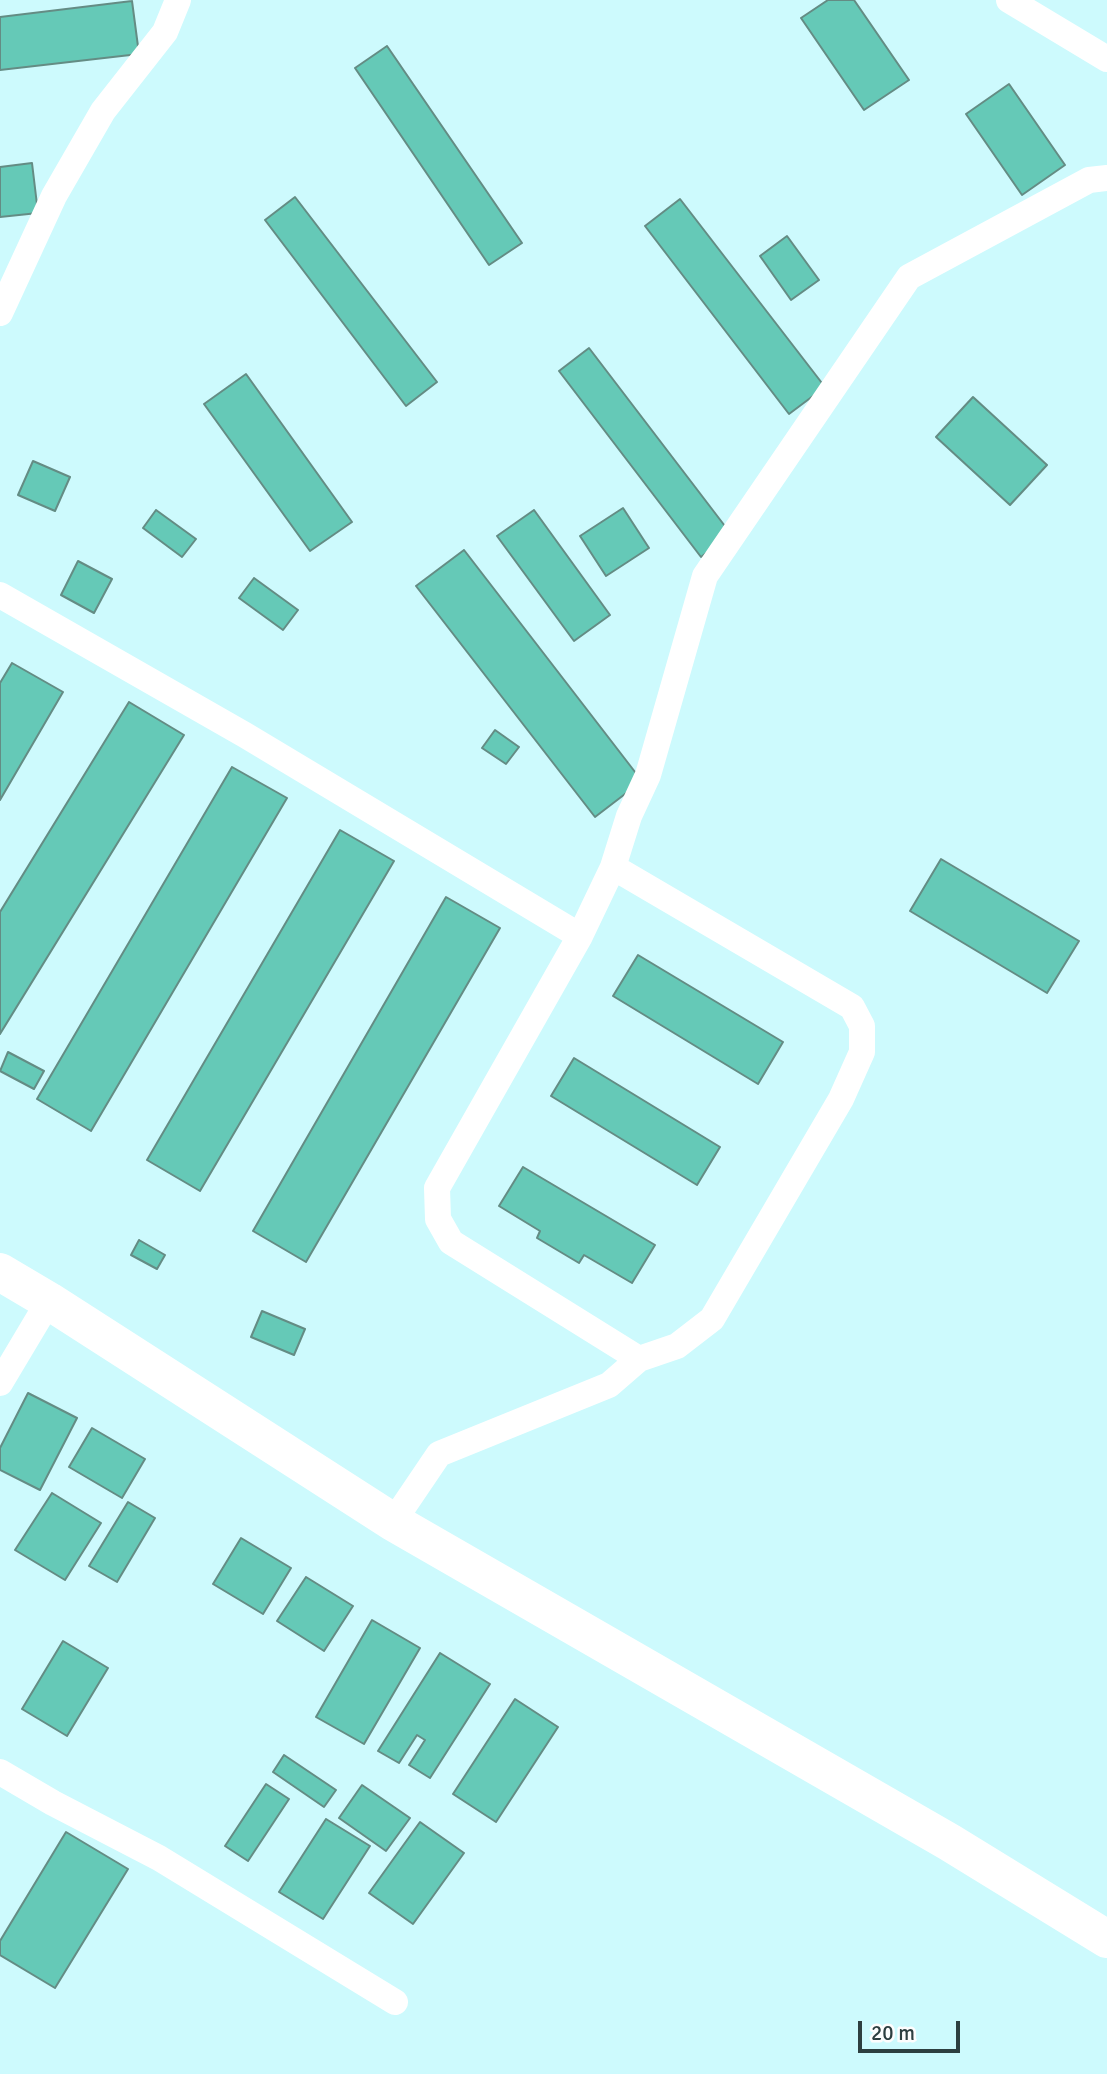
<!DOCTYPE html>
<style>
body{margin:0}
#map{position:relative;width:1107px;height:2074px;overflow:hidden;background:#cdfafd;font-family:Signika,sans-serif}
canvas{display:block}
.scale{position:absolute;left:858px;top:2021px;width:102px;height:32px;box-sizing:border-box;border:4px solid #2d3f40;border-top:0;padding-left:9px;font-size:21px;line-height:24px;white-space:nowrap;color:#2d3f40;-webkit-text-stroke:5px #fdfdfd;paint-order:stroke}
</style>
<div id="map">
<canvas width="1107" height="2074"></canvas>
<div class="scale">20 m</div>
</div>
<script>
const g = document.querySelector('canvas').getContext('2d');
g.lineJoin = 'round';
function fillPath(path, color) {
  g.fillStyle = color;
  g.fill(path, 'evenodd');
}
function poly(rows) {
  const path = new Path2D();
  for (const r of rows) {
    path.moveTo(r[0], r[1]);
    for (let i = 2; i < r.length; i += 2) path.lineTo(r[i], r[i + 1]);
  }
  return path;
}
function strokePath(path, color, width, dash) {
  g.strokeStyle = color;
  g.lineWidth = width;
  g.lineCap = dash ? 'butt' : 'round';
  g.setLineDash(dash || []);
  g.stroke(path);
}
const building = poly([
 [828,0,854,0,909,80,864,110,801,18,828,0],
 [132,1,139,54,0,70,0,17,132,1],
 [387,46,522,243,489,265,355,68,387,46],
 [1009,84,1065,165,1022,195,966,114,1009,84],
 [32,163,38,213,0,217,0,167,32,163],
 [295,197,437,382,406,406,265,220,295,197],
 [680,199,825,387,789,414,645,226,680,199],
 [787,236,819,280,791,300,760,256,787,236],
 [589,348,731,534,701,557,559,371,589,348],
 [246,374,352,522,310,551,204,404,246,374],
 [973,397,1047,465,1010,505,936,437,973,397],
 [33,461,70,477,55,511,18,495,33,461],
 [623,508,649,548,606,576,580,536,623,508],
 [156,510,196,539,182,557,143,528,156,510],
 [534,510,610,615,574,641,497,536,534,510],
 [464,550,642,781,595,817,416,586,464,550],
 [78,561,112,579,94,613,61,595,78,561],
 [254,578,298,610,283,630,239,598,254,578],
 [12,663,63,692,0,800,0,683,12,663],
 [129,702,184,735,0,1034,0,912,129,702],
 [495,730,519,747,506,764,482,748,495,730],
 [232,767,287,798,91,1131,37,1099,232,767],
 [340,830,394,861,200,1191,147,1160,340,830],
 [941,859,1079,941,1047,993,910,911,941,859],
 [446,897,500,928,306,1262,253,1231,446,897],
 [638,955,783,1042,758,1084,613,996,638,955],
 [8,1052,44,1071,34,1089,0,1071,8,1052],
 [574,1058,720,1147,697,1185,551,1096,574,1058],
 [523,1167,655,1245,632,1283,584,1255,579,1263,537,1238,540,1231,499,1206,523,1167],
 [139,1240,165,1255,157,1269,131,1255,139,1240],
 [262,1311,305,1329,294,1355,251,1337,262,1311],
 [28,1393,77,1418,40,1490,0,1470,0,1448,28,1393],
 [92,1428,145,1459,122,1498,69,1467,92,1428],
 [52,1493,101,1523,65,1580,15,1550,52,1493],
 [128,1502,155,1518,117,1582,89,1566,128,1502],
 [241,1538,291,1568,263,1614,213,1584,241,1538],
 [306,1577,353,1606,324,1651,277,1621,306,1577],
 [372,1620,420,1648,364,1744,316,1717,372,1620],
 [63,1641,108,1668,67,1736,22,1709,63,1641],
 [440,1653,490,1684,430,1778,409,1765,425,1740,417,1735,399,1763,378,1751,440,1653],
 [515,1699,558,1727,496,1822,453,1794,515,1699],
 [284,1755,336,1790,324,1807,273,1772,284,1755],
 [266,1784,289,1799,248,1861,225,1846,266,1784],
 [362,1785,410,1818,386,1851,339,1818,362,1785],
 [326,1819,370,1846,323,1919,279,1892,326,1819],
 [420,1822,464,1853,413,1924,369,1893,420,1822],
 [66,1832,128,1869,55,1988,0,1955,0,1941,66,1832]
]);
const minor = poly([
 [1009,0,1107,59],
 [0,313,54,196,103,111,165,32,178,0],
 [0,595,245,735,580,936],
 [639,1359,451,1242,438,1219,437,1188,580,936,613,867,629,816,648,775,705,576,909,277,1089,180,1107,178],
 [0,1383,49,1301],
 [393,1522,439,1454,609,1385,639,1359,677,1346,712,1319,841,1099,862,1052,862,1026,852,1007,613,867],
 [0,1772,53,1803,159,1858,395,2002]
]);
const secondary = poly([
 [0,1272,49,1301,393,1522,949,1842,1107,1939]
]);
fillPath(building, '#65c9b7');
strokePath(building, '#648c84', 2);
strokePath(minor, '#fff', 26);
strokePath(secondary, '#fff', 38);
</script>
